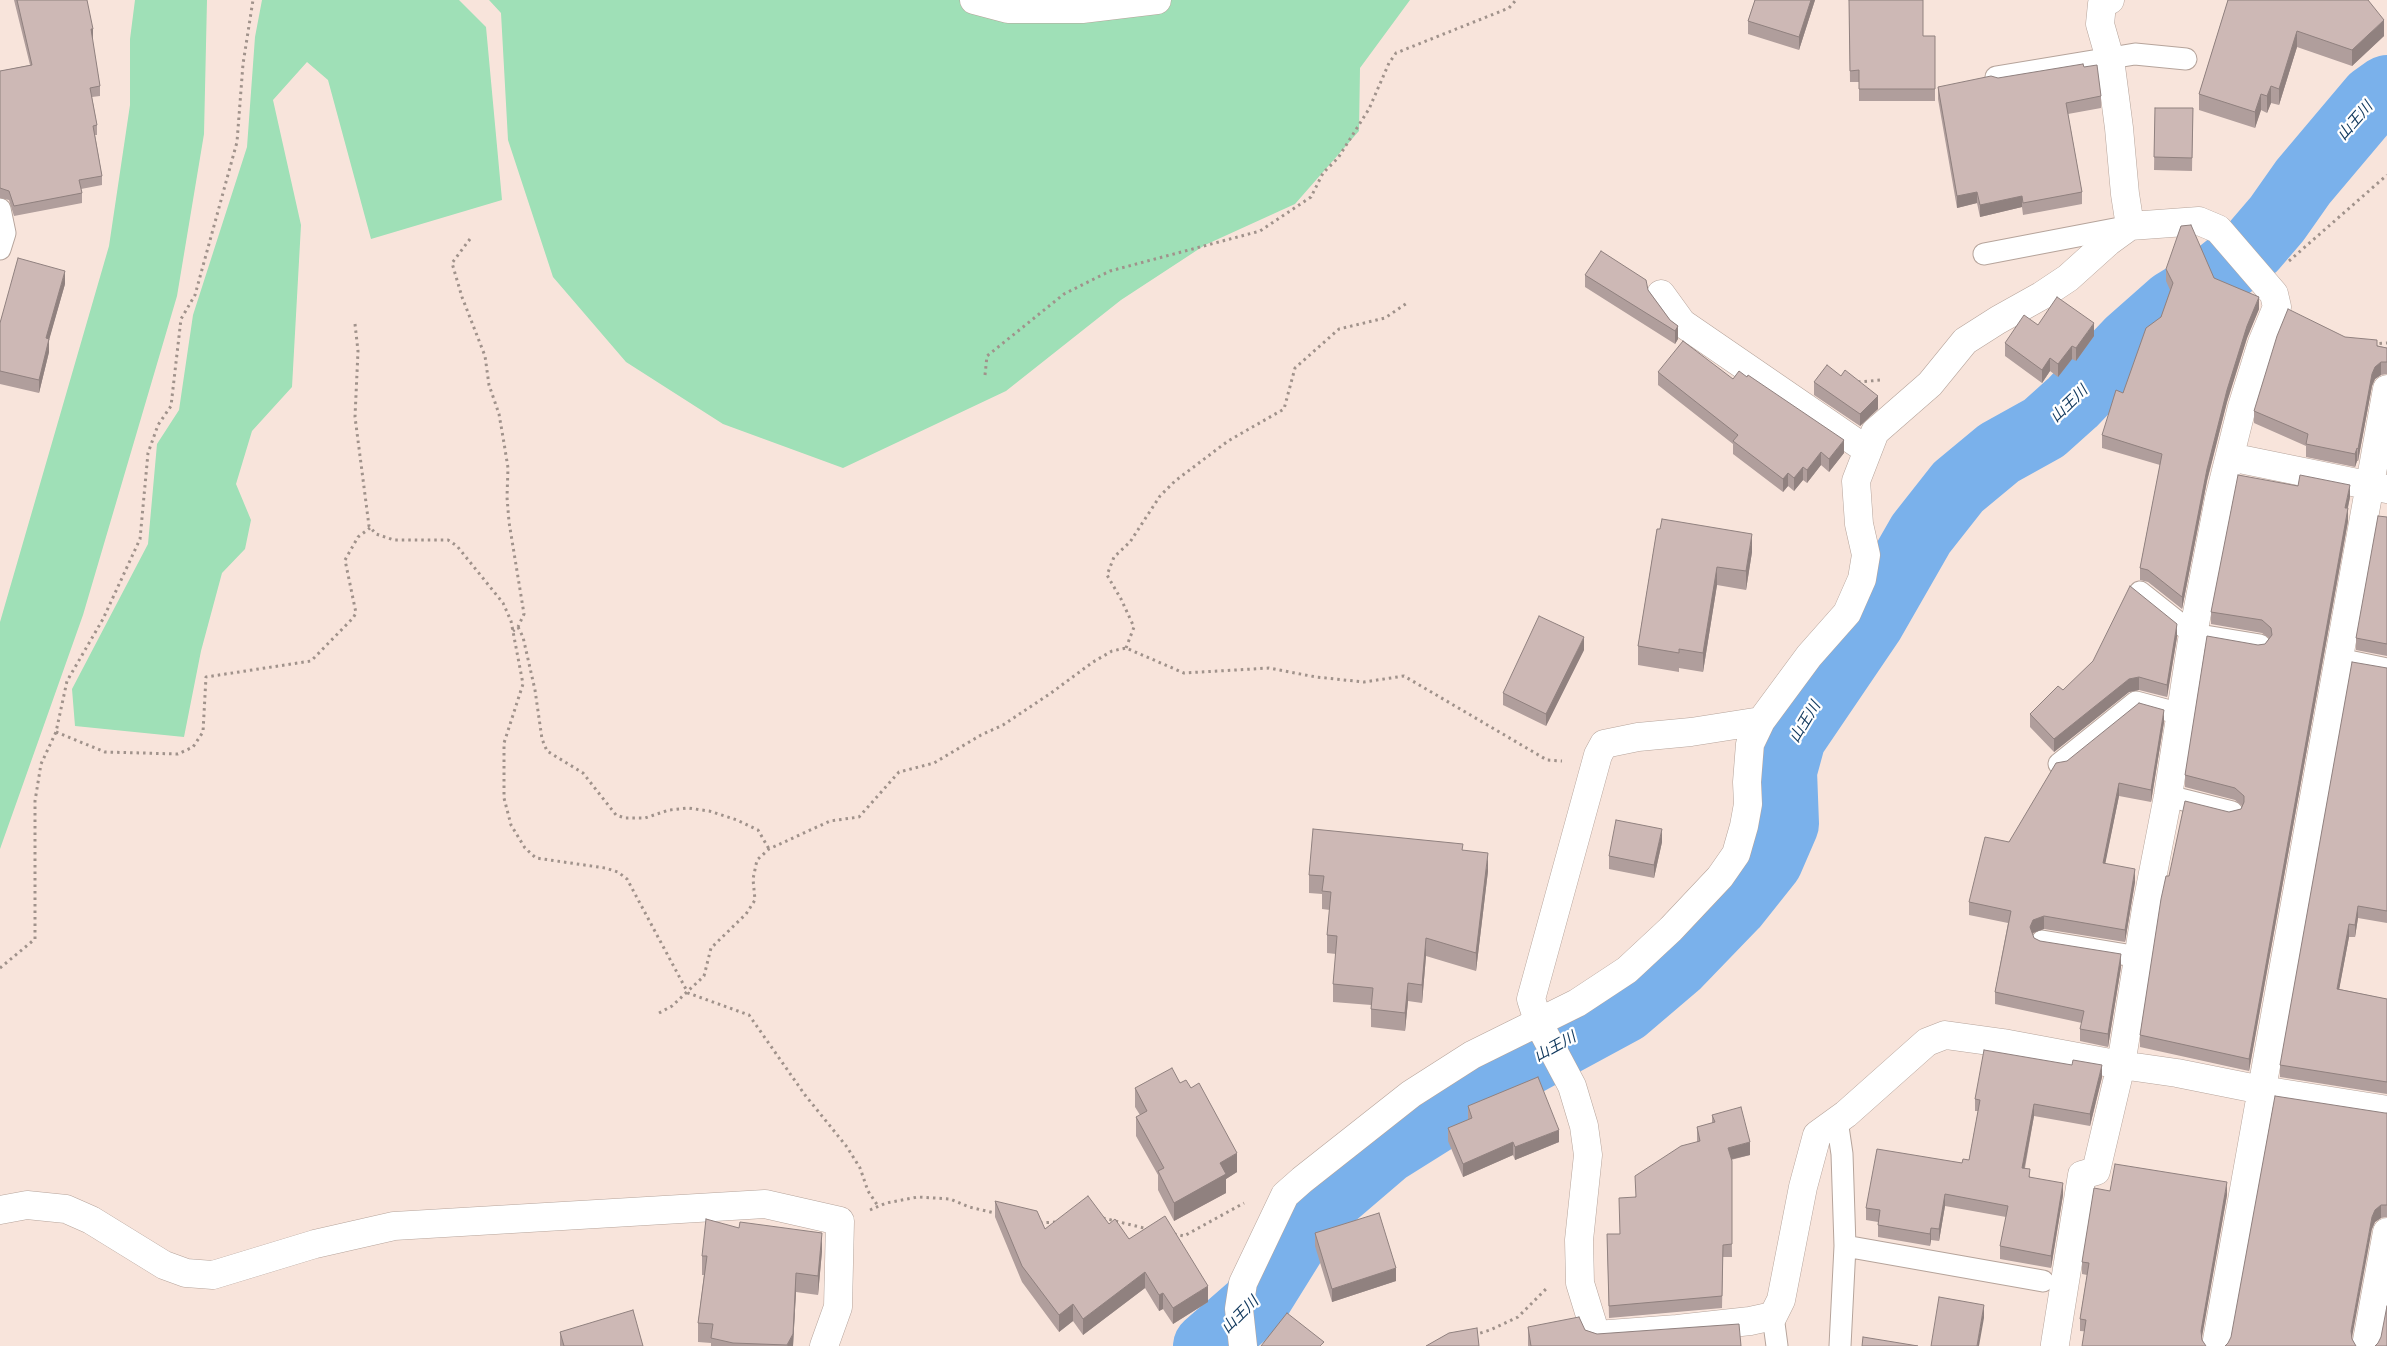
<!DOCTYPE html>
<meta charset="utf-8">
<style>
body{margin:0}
canvas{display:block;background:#f8e4db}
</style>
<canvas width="2387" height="1346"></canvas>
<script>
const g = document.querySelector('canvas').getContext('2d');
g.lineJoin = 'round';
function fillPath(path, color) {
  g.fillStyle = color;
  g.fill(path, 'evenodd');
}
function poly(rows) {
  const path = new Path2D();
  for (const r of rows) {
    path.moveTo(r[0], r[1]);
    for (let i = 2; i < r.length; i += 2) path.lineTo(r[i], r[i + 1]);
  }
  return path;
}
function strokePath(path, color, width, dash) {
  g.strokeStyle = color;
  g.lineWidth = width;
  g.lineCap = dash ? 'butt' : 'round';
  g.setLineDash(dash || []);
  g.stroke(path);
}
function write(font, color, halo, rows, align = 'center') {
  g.font = font + ' Raleway,"Noto Sans JP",sans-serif';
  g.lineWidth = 4.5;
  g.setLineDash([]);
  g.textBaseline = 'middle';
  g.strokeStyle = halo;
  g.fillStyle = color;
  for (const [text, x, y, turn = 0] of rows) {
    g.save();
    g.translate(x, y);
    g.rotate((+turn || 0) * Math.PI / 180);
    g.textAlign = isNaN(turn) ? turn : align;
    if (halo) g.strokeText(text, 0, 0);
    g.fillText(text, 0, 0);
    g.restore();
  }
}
const green = poly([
 [135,0,207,0,204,134,177,296,83,615,0,849,0,622,109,246,130,105,130,39],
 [262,0,459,0,486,27,502,200,371,239,328,80,307,62,273,100,301,225,292,387,252,431,236,484,251,520,245,549,222,573,201,651,184,737,75,726,72,689,148,544,157,444,179,410,193,315,247,147,255,37],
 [489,0,1410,0,1360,68,1359,131,1295,204,1205,245,1121,300,1006,391,843,468,723,424,626,362,553,277,508,140,501,13]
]);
const river = poly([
 [1207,1346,1254,1305,1310,1215,1386,1150,1528,1061,1624,1009,1678,963,1734,905,1769,861,1785,824,1783,771,1792,738,1870,623,1921,534,1958,487,1999,453,2044,428,2073,402,2130,342,2173,304,2209,282,2253,247,2277,219,2303,182,2373,99,2387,89]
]);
const path = poly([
 [470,239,452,263,462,297,485,356,489,385,499,414,504,443,508,468,507,497,509,522,524,614,518,627,513,631],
 [2289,261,2387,175],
 [355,324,358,351,355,417,369,526,376,534,394,540,448,540,457,546,503,603,511,621,523,684,504,743,504,798,511,825,525,848,536,858,605,868,618,872,627,879,688,993,749,1015,805,1095,847,1147,860,1168,868,1191,878,1206],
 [2373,344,2387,343],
 [985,375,987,356,1064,294,1110,271,1260,231,1311,197,1323,173,1338,158,1369,109,1389,63,1396,53,1509,8,1516,0],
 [1858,382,1881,380],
 [518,627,523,637,535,690,542,739,547,751,583,773,616,815,625,818,645,818,669,810,688,808,709,811,737,820,758,830,769,849],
 [1126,648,1134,627,1121,599,1107,575,1114,557,1130,542,1160,496,1175,481,1228,441,1284,409,1295,368,1339,329,1385,318,1407,303],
 [56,732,105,752,178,754,193,747,203,732,206,677,311,661,353,618,356,613,345,560,358,537,370,528],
 [0,968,35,939,35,801,41,764,56,732,67,681,103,619,140,539,148,453,158,425,171,406,181,319,195,295,237,142,243,64,253,0],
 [659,1013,672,1006,704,976,711,948,746,914,755,900,753,879,757,860,769,849,830,821,859,817,899,772,934,763,981,735,1003,725,1051,693,1093,662,1112,651,1126,648,1184,673,1269,668,1316,677,1364,682,1404,676,1547,760,1562,761],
 [870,1210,886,1203,918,1197,950,1199,969,1207,999,1214],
 [1103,1218,1148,1229],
 [1040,1223,1055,1222],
 [1174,1234,1184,1236,1244,1203],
 [1474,1335,1490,1330,1518,1317,1547,1288]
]);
const lane = poly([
 [1996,77,2135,54,2186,59],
 [0,209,5,233,0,249],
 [1984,254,2125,227],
 [2140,592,2193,634,2260,645],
 [2339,659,2387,669],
 [2059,764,2136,702,2181,714],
 [2168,796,2232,812],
 [2042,941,2139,957],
 [1837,1120,1842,1154,1845,1246,1840,1346],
 [1845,1246,2043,1281],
 [1773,1316,1777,1346]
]);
const street = poly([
 [2110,0,2102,4,2100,24,2110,59,2119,128,2125,194,2130,226],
 [1661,294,1682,323,1867,450],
 [2230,457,2387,489],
 [0,1210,27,1205,66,1209,91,1220,164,1265,186,1273,213,1275,315,1244,394,1226,765,1204,840,1221,838,1307,824,1346],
 [2055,1344,2082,1175,2096,1171,2121,1065,2146,909,2168,796,2193,634,2219,499,2242,407,2262,343,2277,307,2274,294,2218,229,2199,221,2130,226,2108,242,2068,278,2041,296,1998,320,1965,341,1930,384,1875,432,1856,481,1859,524,1866,555,1862,579,1847,613,1809,656,1761,721,1691,732,1638,737,1604,744,1598,755,1531,999,1539,1024,1572,1086,1584,1126,1588,1155,1579,1240,1580,1283,1596,1335,1677,1329,1750,1321,1773,1316,1781,1300,1803,1187,1817,1135,1846,1114,1927,1042,1945,1035,2003,1043,2121,1065,2177,1073,2262,1090,2387,1110],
 [1243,1346,1239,1309,1243,1283,1285,1195,1302,1180,1411,1094,1472,1055,1577,1003,1627,970,1671,929,1720,877,1736,854,1744,826,1748,804,1747,782,1750,744,1761,721],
 [2216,1346,2387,389],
 [2366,1346,2387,1232]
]);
const secondary = poly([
 [974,0,1008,9,1082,9,1157,0]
]);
const wall = poly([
 [14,0,87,0,92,38,100,86,100,96,92,97,97,125,97,135,95,135,102,176,102,185,81,189,82,193,82,203,14,216,9,200,0,198,0,71,30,65],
 [1755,0,1815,0,1799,50,1748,34,1748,21],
 [1849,0,1923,36,1935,36,1935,101,1859,101,1859,82,1850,82],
 [2228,0,2384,36,2352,66,2297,47,2279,105,2271,103,2267,113,2261,110,2255,128,2199,110,2199,94],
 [2084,67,2101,96,2101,108,2068,114,2082,192,2082,204,2023,215,2022,207,1980,217,1977,203,1957,208,1938,99,1938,87],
 [2155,108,2193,108,2192,171,2154,170],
 [2166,269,2214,278,2259,309,2247,338,2227,402,2207,481,2182,609,2148,582,2140,580,2140,568,2160,465,2102,448,2102,435,2161,317,2170,290,2166,281],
 [1585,275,1648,290,1670,320,1678,326,1678,339,1675,344,1585,287],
 [65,284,49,339,49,352,39,393,0,384,0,323],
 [2038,325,2094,336,2076,361,2072,359,2058,377,2050,371,2042,383,2005,356,2005,343],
 [2345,337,2387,348,2387,374,2381,375,2375,379,2372,386,2358,461,2357,461,2355,467,2306,457,2306,446,2254,423,2254,411],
 [1658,372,1733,379,1844,453,1829,472,1821,465,1807,483,1803,480,1794,491,1788,486,1783,492,1733,454,1733,444,1658,385],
 [1841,376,1878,409,1860,426,1814,395,1814,382],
 [2350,497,2348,508,2348,521,2249,1071,2140,1047,2140,1035,2169,876,2229,812,2241,809,2242,806,2235,800,2185,787,2185,775,2258,645,2265,644,2269,638,2262,633,2211,624,2211,612],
 [2387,517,2387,656,2356,650,2356,638],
 [1657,529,1752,552,1746,590,1717,585,1703,672,1679,668,1679,672,1638,665,1638,646],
 [2177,637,2167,697,2139,690,2129,692,2054,752,2030,727,2030,714,2063,690],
 [1584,650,1546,726,1503,705,1503,693],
 [2387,668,2387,923,2358,918,2355,937,2349,937,2339,989,2387,999,2387,1094,2280,1077,2280,1065],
 [2164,722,2151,802,2119,796,2105,863,2135,882,2125,942,2044,929,2033,933,2032,934,2034,938,2040,941,2121,967,2108,1047,2080,1041,2080,1029,2082,1023,1995,1004,1995,992,2008,923,1969,915,1969,902,2009,842,2067,761],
 [1662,842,1654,878,1609,869,1609,856],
 [1463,850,1488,871,1476,971,1426,956,1422,1003,1408,1001,1405,1031,1371,1027,1371,1005,1333,1002,1333,984,1336,954,1327,953,1327,935,1330,910,1322,909,1322,894,1309,893,1309,875],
 [2102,1077,2090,1126,2034,1116,2025,1168,2030,1177,2063,1195,2051,1268,2000,1259,2000,1246,2006,1217,1945,1206,1939,1241,1931,1240,1930,1246,1878,1237,1878,1222,1866,1220,1866,1208,1969,1160,1978,1111,1975,1111,1975,1099],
 [1180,1083,1237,1172,1226,1179,1226,1193,1174,1221,1158,1190,1158,1175,1136,1136,1136,1117,1140,1115,1135,1107,1135,1088],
 [1468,1106,1559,1142,1515,1160,1513,1155,1463,1177,1448,1141,1448,1128,1468,1120],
 [2385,1113,2387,1113,2387,1217,2381,1218,2375,1222,2372,1229,2228,1343],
 [1712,1115,1750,1155,1731,1160,1732,1257,1723,1257,1722,1308,1609,1318,1607,1234,1620,1234,1635,1197,1697,1142,1697,1127,1712,1123],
 [2110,1191,2227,1195,2201,1339,2080,1331,2080,1319,2087,1275,2082,1274,2082,1262],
 [995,1201,1045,1229,1109,1224,1129,1239,1208,1302,1173,1324,1163,1309,1159,1311,1145,1288,1083,1335,1073,1321,1059,1332,1022,1282,995,1217],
 [1315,1233,1396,1281,1332,1302,1315,1246],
 [822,1251,818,1295,796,1292,793,1346,711,1346,711,1343,698,1342,698,1323,704,1275,702,1275,702,1256],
 [1528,1327,1585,1330,1597,1334,1741,1346,1528,1346],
 [560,1332,643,1346,560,1346]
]);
const shadedWall = poly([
 [1811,0,1815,0,1799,50,1799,37],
 [2384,20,2384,36,2352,66,2352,50],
 [91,29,93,29,93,38,91,39],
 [2297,31,2297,47,2279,105,2279,89],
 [2271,86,2271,103,2267,113,2267,96],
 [2261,94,2261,110,2255,128,2255,112],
 [1977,192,1977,203,1957,208,1957,196],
 [2022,196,2022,207,1980,217,1980,205],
 [65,271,65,284,46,351,46,338],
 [2259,297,2259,309,2247,338,2227,402,2207,481,2182,609,2182,597,2207,469,2227,390,2247,326],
 [2094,323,2094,336,2076,361,2076,348],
 [1678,326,1678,339,1675,344,1675,331],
 [49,339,49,352,39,393,39,380],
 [2072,346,2072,359,2058,377,2058,364],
 [2050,358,2050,371,2042,383,2042,370],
 [2381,362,2381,375,2375,379,2372,386,2358,461,2358,449,2372,374,2375,367],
 [1878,396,1878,409,1860,426,1860,414],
 [1844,440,1844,453,1829,472,1829,459],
 [2357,448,2357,461,2355,467,2355,454],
 [1821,452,1821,465,1807,483,1807,470],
 [1803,467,1803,480,1794,491,1794,478],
 [1788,473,1788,486,1783,492,1783,479],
 [2350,485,2350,497,2345,520,2345,508],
 [2348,508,2348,521,2249,1071,2249,1059],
 [1752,534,1752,552,1746,590,1746,571],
 [1717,567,1717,585,1703,672,1703,653],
 [2177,624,2177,637,2167,697,2167,685],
 [1584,637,1584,650,1546,726,1546,714],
 [2139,677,2139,690,2129,692,2054,752,2054,739,2129,679],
 [2164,710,2164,722,2151,802,2151,790],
 [2119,783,2119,796,2103,875,2103,863],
 [1662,829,1662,842,1654,878,1654,865],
 [1488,853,1488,871,1476,971,1476,953],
 [2135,869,2135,882,2125,942,2125,930],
 [2358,906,2358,918,2355,937,2355,925],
 [2044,916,2044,929,2033,933,2030,939,2030,927,2033,920],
 [2349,924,2349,937,2337,1001,2337,989],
 [1426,938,1426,956,1422,1003,1422,985],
 [2121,954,2121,967,2108,1047,2108,1034],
 [1408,983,1408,1001,1405,1031,1405,1013],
 [2102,1065,2102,1077,2090,1126,2090,1114],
 [2034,1104,2034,1116,2022,1180,2022,1168],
 [1559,1130,1559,1142,1515,1160,1515,1147],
 [1513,1142,1513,1155,1463,1177,1463,1164],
 [1750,1142,1750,1155,1728,1160,1728,1148],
 [1237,1153,1237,1172,1226,1179,1226,1193,1174,1221,1174,1203,1220,1163],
 [2227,1182,2227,1195,2201,1343,2201,1331],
 [2063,1183,2063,1195,2051,1268,2051,1256],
 [1945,1194,1945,1206,1939,1241,1939,1229],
 [2381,1205,2381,1218,2375,1222,2372,1229,2351,1343,2351,1331,2372,1217,2375,1210],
 [1931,1228,1931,1240,1930,1246,1930,1234],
 [822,1233,822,1251,818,1295,818,1276],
 [1396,1268,1396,1281,1332,1302,1332,1289],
 [1145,1272,1145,1288,1083,1335,1083,1319],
 [796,1273,796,1292,793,1346,787,1346,793,1334],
 [1208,1286,1208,1302,1173,1324,1173,1308],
 [1163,1293,1163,1309,1159,1311,1159,1295],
 [1073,1304,1073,1321,1059,1332,1059,1315],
 [1984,1305,1984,1318,1979,1346,1977,1346]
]);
const building = poly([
 [17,0,87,0,93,29,91,29,100,86,90,88,97,125,93,126,102,176,79,180,82,193,14,206,9,191,0,188,0,71,32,65,17,0],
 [1755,0,1811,0,1799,37,1748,21,1755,0],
 [1849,0,1923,0,1923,36,1935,36,1935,89,1859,89,1859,70,1850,71,1849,0],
 [2228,0,2368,0,2384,20,2352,50,2297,31,2279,89,2271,86,2267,96,2261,94,2255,112,2199,94,2228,0],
 [2083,64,2084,67,2097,65,2101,96,2066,103,2082,192,2023,203,2022,196,1980,205,1977,192,1957,196,1938,87,1991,76,1998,78,2083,64],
 [2155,108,2193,108,2192,158,2154,157,2155,108],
 [2191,225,2214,278,2259,297,2247,326,2227,390,2207,469,2182,597,2148,570,2140,568,2162,454,2102,435,2116,390,2123,393,2146,328,2161,317,2173,283,2166,269,2181,226,2191,225],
 [1601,251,1646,280,1648,290,1670,320,1678,326,1675,331,1585,275,1601,251],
 [18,258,65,271,46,338,49,339,39,380,0,371,0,323,18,258],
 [2057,297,2094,323,2076,348,2072,346,2058,364,2050,358,2042,370,2005,343,2024,315,2038,325,2057,297],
 [2288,309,2345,337,2377,340,2377,346,2387,348,2387,362,2381,362,2375,367,2372,374,2358,449,2357,448,2355,454,2306,444,2308,434,2254,411,2277,336,2288,309],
 [1683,341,1733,379,1739,371,1747,377,1748,375,1844,440,1829,459,1821,452,1807,470,1803,467,1794,478,1788,473,1783,479,1733,441,1738,435,1658,372,1683,341],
 [1827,365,1841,376,1845,370,1878,396,1860,414,1814,382,1827,365],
 [2238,475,2298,486,2300,475,2350,485,2345,508,2348,508,2249,1059,2140,1035,2161,899,2166,876,2169,876,2185,801,2229,812,2241,809,2244,802,2244,796,2235,788,2185,775,2207,636,2258,645,2265,644,2272,635,2271,628,2262,620,2211,612,2238,475],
 [2378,516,2387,517,2387,644,2356,638,2378,516],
 [1662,519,1752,534,1746,571,1717,567,1703,653,1679,649,1679,653,1638,646,1657,529,1660,529,1662,519],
 [2130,586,2177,624,2167,685,2139,677,2129,679,2054,739,2030,714,2058,686,2063,690,2093,661,2130,586],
 [1539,616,1584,637,1546,714,1503,693,1539,616],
 [2352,662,2387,668,2387,911,2358,906,2355,925,2349,924,2337,989,2387,999,2387,1082,2280,1065,2352,662],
 [2139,703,2164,710,2151,790,2119,783,2103,863,2135,869,2125,930,2044,916,2033,920,2030,927,2034,938,2040,941,2121,954,2108,1034,2080,1029,2084,1011,1995,992,2011,911,1969,902,1985,837,2009,842,2056,763,2067,761,2139,703],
 [1616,820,1662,829,1654,865,1609,856,1616,820],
 [1313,829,1463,844,1462,850,1488,853,1476,953,1426,938,1422,985,1408,983,1405,1013,1371,1009,1373,988,1333,984,1337,936,1327,935,1331,892,1322,891,1324,876,1309,875,1313,829],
 [1984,1050,2072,1065,2073,1060,2102,1065,2090,1114,2034,1104,2022,1168,2030,1169,2029,1177,2063,1183,2051,1256,2000,1246,2008,1206,1945,1194,1939,1229,1931,1228,1930,1234,1878,1225,1880,1210,1866,1208,1877,1149,1962,1163,1963,1159,1969,1160,1980,1100,1975,1099,1984,1050],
 [1172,1068,1180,1083,1186,1080,1191,1088,1199,1083,1237,1153,1220,1163,1226,1174,1174,1203,1158,1171,1164,1168,1136,1117,1147,1111,1135,1088,1172,1068],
 [1538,1077,1559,1130,1515,1147,1513,1142,1463,1164,1448,1128,1472,1118,1468,1106,1538,1077],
 [2275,1096,2385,1113,2387,1113,2387,1205,2381,1205,2375,1210,2372,1217,2351,1331,2352,1339,2356,1346,2225,1346,2228,1343,2231,1337,2275,1096],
 [1741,1107,1750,1142,1728,1148,1732,1161,1732,1244,1723,1245,1722,1296,1609,1306,1607,1234,1620,1234,1619,1198,1636,1197,1635,1176,1681,1146,1700,1141,1697,1127,1715,1122,1712,1115,1741,1107],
 [2115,1164,2227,1182,2201,1331,2202,1340,2206,1346,2082,1346,2086,1320,2080,1319,2089,1263,2082,1262,2094,1188,2110,1191,2115,1164],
 [1088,1196,1109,1224,1115,1219,1129,1239,1165,1216,1208,1286,1173,1308,1163,1293,1159,1295,1145,1272,1083,1319,1073,1304,1059,1315,1022,1266,995,1201,1037,1211,1045,1229,1088,1196],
 [1379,1213,1396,1268,1332,1289,1315,1233,1379,1213],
 [706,1219,739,1228,740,1222,822,1233,818,1276,796,1273,793,1334,787,1345,733,1343,711,1338,713,1324,698,1323,707,1256,702,1256,706,1219],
 [1939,1297,1984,1305,1977,1346,1931,1346,1939,1297],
 [2387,1306,2387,1346,2375,1346,2378,1343,2381,1337,2387,1306],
 [633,1310,643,1346,564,1346,560,1332,633,1310],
 [1287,1313,1324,1342,1320,1346,1261,1346,1287,1313],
 [1579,1317,1585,1330,1597,1334,1739,1324,1741,1346,1531,1346,1528,1327,1579,1317],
 [1477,1328,1479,1346,1426,1346,1449,1333,1477,1328],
 [1863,1337,1918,1346,1862,1346,1863,1337]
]);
const waterNames = [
 ["山王川",2355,121,-49],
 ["山王川",2069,404,-44],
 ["山王川",1805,722,-59],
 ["山王川",1555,1047,-29],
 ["山王川",1240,1315,-45]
];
fillPath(green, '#9fe0b7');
strokePath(river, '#7ab1eb', 68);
strokePath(lane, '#b6a49b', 23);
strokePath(street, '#b6a49b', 29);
strokePath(secondary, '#b6a49b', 29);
strokePath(path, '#a0928b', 3, [2.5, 4]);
strokePath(lane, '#fff', 21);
strokePath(street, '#fff', 28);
strokePath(secondary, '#fff', 28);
fillPath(wall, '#b09e9c');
fillPath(shadedWall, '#90817f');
fillPath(building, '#cdb8b5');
strokePath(building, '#90817f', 1);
write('italic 15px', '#10385d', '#fff', waterNames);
</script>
